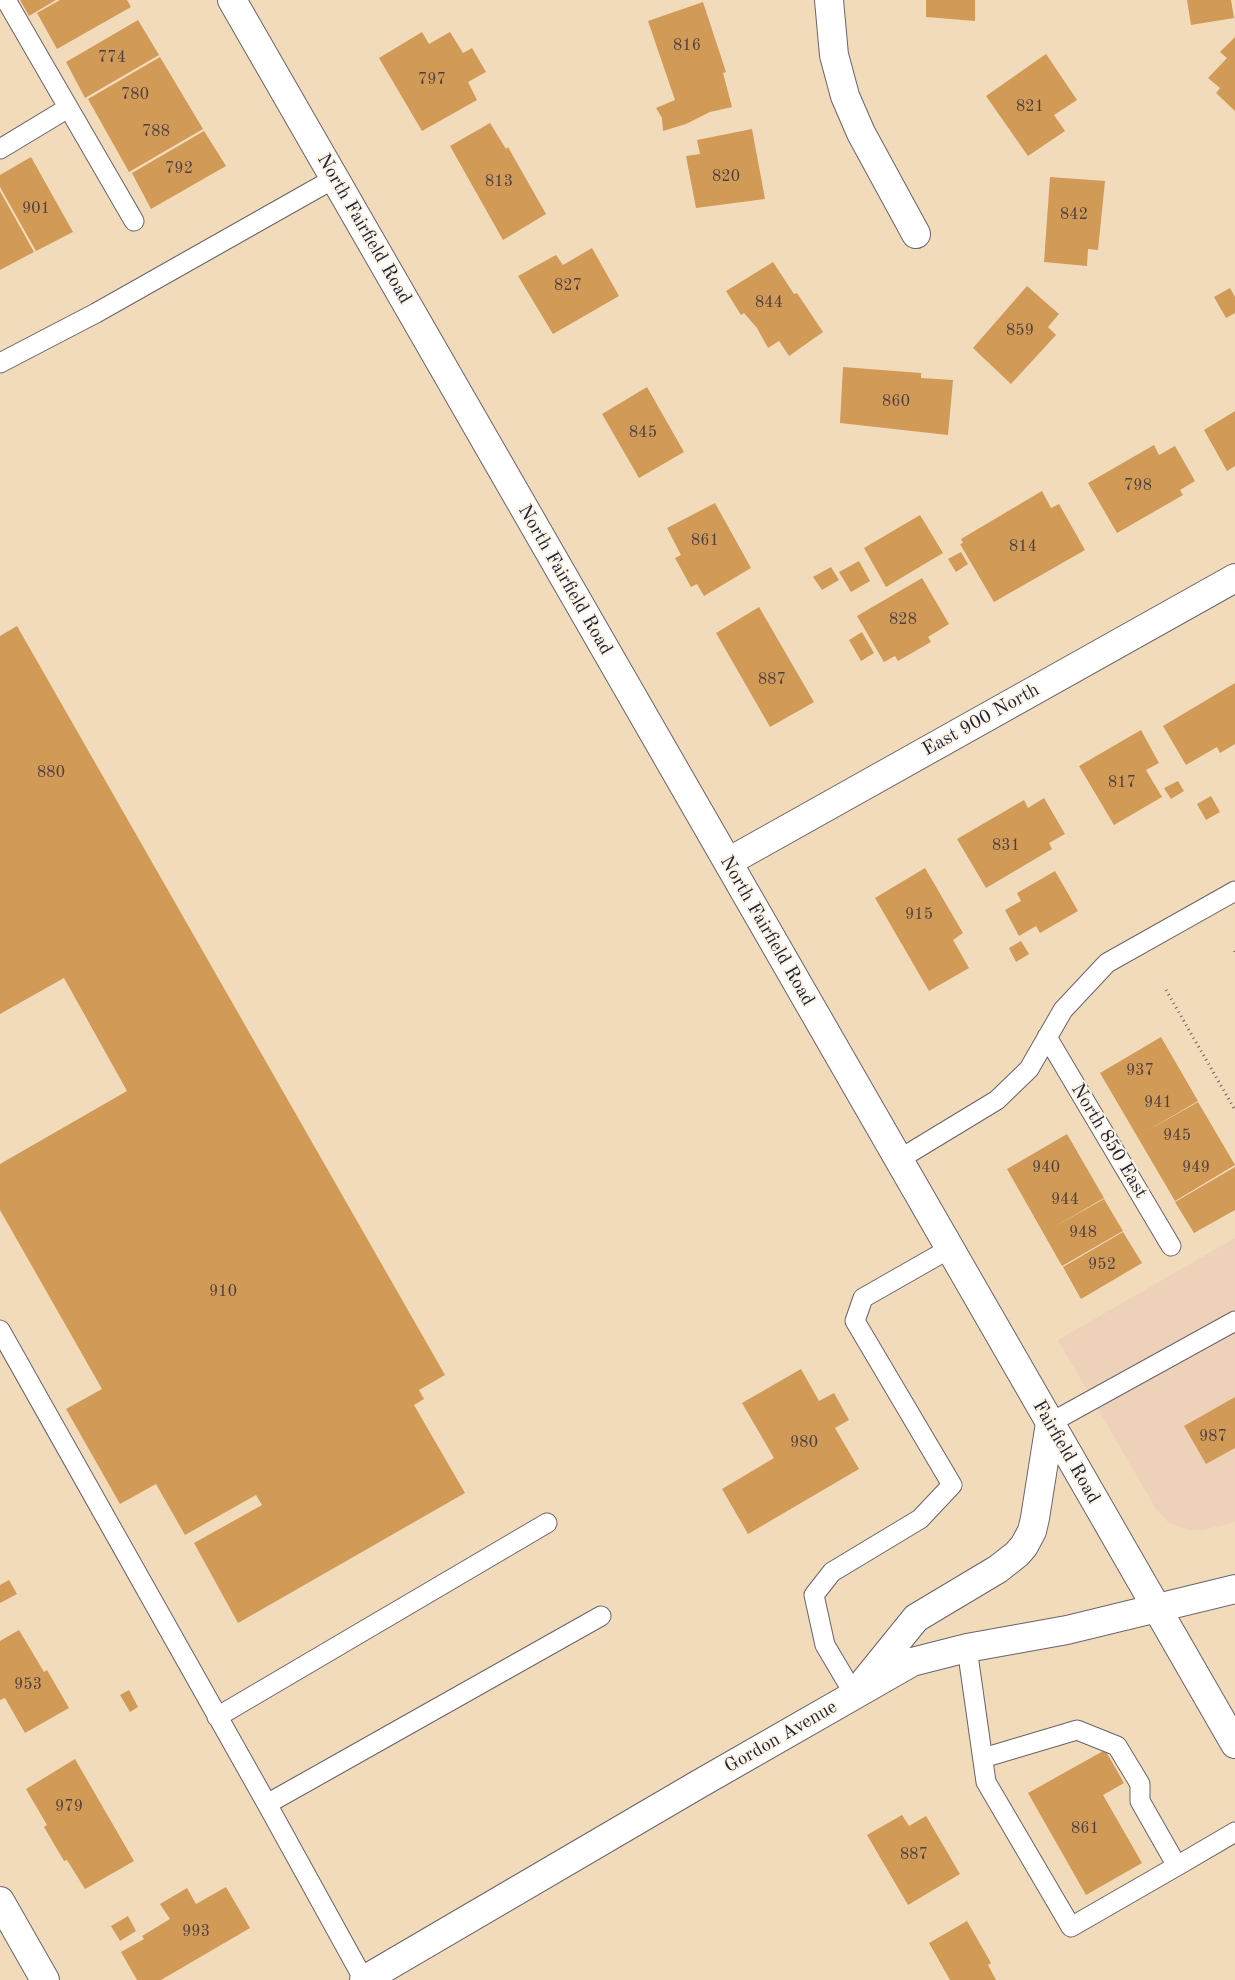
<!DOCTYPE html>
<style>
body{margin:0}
canvas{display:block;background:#f1dbbb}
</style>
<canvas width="1235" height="1980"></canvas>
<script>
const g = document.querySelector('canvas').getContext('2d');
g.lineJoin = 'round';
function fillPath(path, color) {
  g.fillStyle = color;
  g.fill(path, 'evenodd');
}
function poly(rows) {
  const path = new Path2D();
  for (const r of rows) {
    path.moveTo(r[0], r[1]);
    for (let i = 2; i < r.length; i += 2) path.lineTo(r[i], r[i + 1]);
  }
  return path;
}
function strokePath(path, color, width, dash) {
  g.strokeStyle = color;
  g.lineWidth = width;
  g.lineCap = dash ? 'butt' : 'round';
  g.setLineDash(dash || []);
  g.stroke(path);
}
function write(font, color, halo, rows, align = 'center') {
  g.font = font + ' "Old Standard TT",serif';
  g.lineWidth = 4;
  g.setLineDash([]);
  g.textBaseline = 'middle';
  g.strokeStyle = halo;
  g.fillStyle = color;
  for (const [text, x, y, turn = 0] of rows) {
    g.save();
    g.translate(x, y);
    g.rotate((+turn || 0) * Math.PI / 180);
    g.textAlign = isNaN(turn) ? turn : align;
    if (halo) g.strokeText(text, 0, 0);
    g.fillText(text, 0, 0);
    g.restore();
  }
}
const built = poly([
 [1235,1238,1235,1522,1203,1530,1190,1530,1169,1523,1156,1509,1058,1340]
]);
const building = poly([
 [20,0,56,0,29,16],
 [60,0,127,0,131,7,57,49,37,13],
 [926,0,975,0,975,21,926,17],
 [1187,0,1231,0,1234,18,1191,25],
 [703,2,726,72,723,73,732,107,710,112,686,124,663,131,662,118,656,108,675,100,648,21],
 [138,20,159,55,85,98,66,62],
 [422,32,429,44,450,32,463,53,472,48,486,72,468,82,477,100,422,131,379,58],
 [1235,37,1235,111,1216,93,1220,88,1208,78,1227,58,1220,52],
 [1046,54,1077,100,1054,115,1065,131,1028,156,986,96],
 [160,57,203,129,129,172,88,99],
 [490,123,506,149,508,147,546,214,503,240,450,146],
 [752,129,765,199,696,208,686,156,700,154,697,140],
 [204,131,226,166,151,209,132,173],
 [31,157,73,232,36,251,0,187,0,175],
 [1050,177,1105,181,1098,250,1088,249,1087,266,1044,262],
 [0,191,34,252,0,270],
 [592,248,619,296,553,334,518,276,556,255,563,265],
 [773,262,794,294,797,293,823,332,789,356,779,341,768,348,757,328,744,313,741,315,726,291],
 [1027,286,1059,314,1048,327,1056,335,1011,384,973,348],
 [1230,288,1235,297,1235,313,1226,318,1214,297],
 [843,367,921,373,921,378,953,380,948,435,840,423],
 [647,387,684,452,639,478,602,414],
 [1235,411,1235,466,1227,471,1204,430],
 [1154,445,1159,455,1175,446,1195,481,1180,490,1183,495,1117,533,1088,483],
 [1042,491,1051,508,1059,504,1085,550,994,602,960,544,963,543,961,539],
 [715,503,751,568,704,596,697,584,691,587,675,558,681,555,667,528],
 [920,515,943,553,886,587,864,548],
 [961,552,968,564,956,572,948,559],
 [859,561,870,581,851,592,839,572],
 [831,567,839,580,822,590,813,577],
 [922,578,949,624,928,637,931,642,898,661,895,656,884,662,857,616],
 [759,607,814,702,770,727,716,633],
 [17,626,445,1375,419,1390,424,1399,414,1405,465,1493,238,1623,194,1543,262,1505,256,1495,185,1535,156,1484,120,1504,66,1409,102,1389,0,1210,0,1164,127,1091,64,978,0,1014,0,636],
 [862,632,874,653,861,661,849,640],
 [1235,683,1235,744,1220,753,1217,747,1186,765,1163,726],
 [1141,730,1159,763,1146,770,1162,797,1114,825,1079,766],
 [1178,781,1184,791,1171,799,1164,788],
 [1211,796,1220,812,1206,820,1197,804],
 [1044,798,1065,834,1049,843,1052,849,986,888,957,839,1024,800,1028,808],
 [925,868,963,933,953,940,969,968,929,991,875,898],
 [1055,871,1078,911,1040,933,1036,926,1019,936,1005,910,1021,901,1017,893],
 [1021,941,1029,954,1016,962,1009,948],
 [1161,1037,1198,1101,1145,1132,1198,1102,1235,1165,1175,1201,1100,1073],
 [1067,1134,1104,1198,1052,1228,1104,1199,1123,1231,1062,1266,1007,1169],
 [1235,1167,1235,1210,1194,1233,1175,1202],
 [1123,1232,1142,1263,1081,1299,1063,1267],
 [801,1369,819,1401,834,1393,849,1420,835,1428,859,1469,748,1534,722,1489,774,1458,742,1403],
 [1235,1397,1235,1448,1206,1464,1184,1426],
 [9,1580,17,1594,0,1603,0,1585],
 [19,1630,44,1672,47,1670,69,1708,25,1733,5,1698,0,1700,0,1641],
 [129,1690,138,1707,130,1712,120,1695],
 [1105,1750,1124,1783,1103,1795,1142,1863,1086,1895,1028,1793],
 [75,1759,134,1861,85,1889,67,1860,64,1861,44,1827,47,1825,26,1789],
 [902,1815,909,1826,926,1816,960,1874,908,1905,867,1835],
 [226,1887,250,1928,161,1980,137,1980,121,1952,144,1939,142,1936,170,1919,160,1904,187,1888,196,1904],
 [128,1916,136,1931,120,1941,111,1926],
 [967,1921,991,1963,988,1965,996,1980,950,1980,929,1943]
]);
const path = poly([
 [1235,951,1235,952],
 [1166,990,1235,1110]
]);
const lane = poly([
 [6,0,134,221],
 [0,149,68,108],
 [0,363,96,313,335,178],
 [1047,1037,1171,1246],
 [898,1160,997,1100,1029,1069,1063,1010,1107,963,1235,891],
 [0,1330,267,1804,364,1980],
 [1050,1423,1235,1321],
 [967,1648,986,1782,1071,1927,1177,1866,1140,1801,1140,1784,1117,1746,1077,1730,983,1758],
 [854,1694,825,1645,814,1595,832,1572,920,1519,952,1485,855,1321,863,1298,949,1249],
 [217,1717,547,1523],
 [267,1804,601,1616],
 [1177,1866,1235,1832]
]);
const street = poly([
 [829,0,834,55,845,96,861,133,916,234],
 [728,862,1235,578],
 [0,1901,45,1980]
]);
const secondary = poly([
 [232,0,1235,1744],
 [865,1681,916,1618,998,1569,1017,1554,1024,1546,1032,1531,1035,1518,1050,1423],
 [364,1980,699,1784,912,1662,967,1648,1067,1630,1235,1589]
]);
const numberNames = [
 ["816",687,46],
 ["774",112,58],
 ["797",432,80],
 ["780",135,95],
 ["821",1030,107],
 ["788",156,132],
 ["792",179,169],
 ["820",726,177],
 ["813",499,182],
 ["901",36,209],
 ["842",1074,215],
 ["827",568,286],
 ["844",769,303],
 ["859",1020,331],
 ["860",896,402],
 ["845",643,433],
 ["798",1138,486],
 ["861",705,541],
 ["814",1023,547],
 ["828",903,620],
 ["887",772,680],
 ["880",51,773],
 ["817",1122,783],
 ["831",1006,846],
 ["915",919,915],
 ["937",1140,1071],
 ["941",1158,1103],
 ["945",1177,1136],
 ["940",1046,1168],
 ["949",1196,1168],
 ["944",1065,1200],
 ["948",1083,1233],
 ["952",1102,1265],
 ["910",223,1292],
 ["987",1213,1437],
 ["980",804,1443],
 ["953",28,1685],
 ["979",69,1807],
 ["861",1085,1829],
 ["887",914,1855],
 ["993",196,1932]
];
const streetNames = [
 ["North Fairfield Road",364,229,60],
 ["North Fairfield Road",565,580,60],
 ["East 900 North",981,720,-29],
 ["North Fairfield Road",767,931,60],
 ["North 850 East",1109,1141,59],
 ["Fairfield Road",1066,1452,60],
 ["Gordon Avenue",781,1737,-30]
];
fillPath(built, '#edd1b9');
fillPath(building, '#d19a57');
strokePath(lane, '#6a6368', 21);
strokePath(street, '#6a6368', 30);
strokePath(secondary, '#6a6368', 30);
strokePath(path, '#6a6368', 3, [1, 4]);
strokePath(lane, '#fff', 19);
strokePath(street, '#fff', 28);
strokePath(secondary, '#fff', 28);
write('16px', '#4e4042', null, numberNames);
write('19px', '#22223b', '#fcf5e5', streetNames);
</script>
